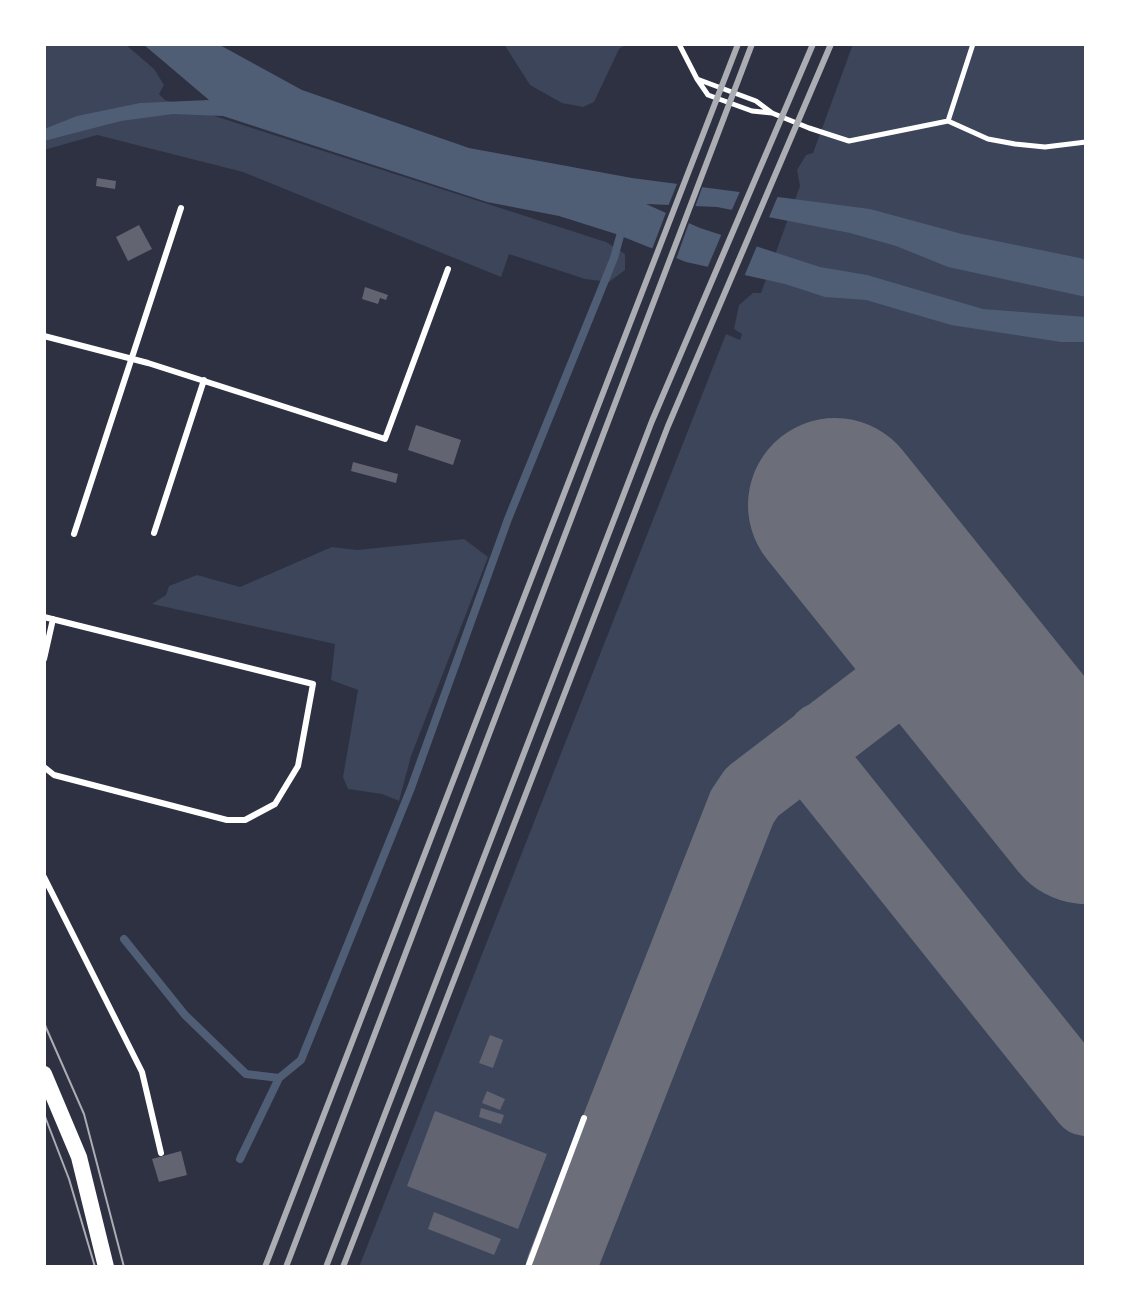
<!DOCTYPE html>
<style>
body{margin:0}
#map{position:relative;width:1130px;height:1311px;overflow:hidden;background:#2d3142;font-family:Rubik,sans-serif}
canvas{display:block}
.frame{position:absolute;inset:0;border:46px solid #fff;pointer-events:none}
</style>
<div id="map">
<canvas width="1130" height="1311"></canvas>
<div class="frame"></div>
</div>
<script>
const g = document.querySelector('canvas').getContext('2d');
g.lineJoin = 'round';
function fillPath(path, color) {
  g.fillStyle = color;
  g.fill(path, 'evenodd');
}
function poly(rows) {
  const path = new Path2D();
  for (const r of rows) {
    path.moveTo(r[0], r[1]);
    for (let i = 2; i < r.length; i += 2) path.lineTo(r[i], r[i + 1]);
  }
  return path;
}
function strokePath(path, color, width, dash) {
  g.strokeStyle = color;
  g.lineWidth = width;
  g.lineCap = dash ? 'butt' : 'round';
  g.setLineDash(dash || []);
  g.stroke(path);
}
const green = poly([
 [44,44,125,44,154,69,164,85,159,94,165,100,606,242,625,254,625,270,609,282,585,279,509,254,501,277,243,172,97,135,44,150],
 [504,44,627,44,619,49,594,102,583,107,562,103,530,85],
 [853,44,1086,44,1086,1267,359,1267,726,334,740,340,742,334,734,329,739,305,753,293,761,293,800,186,797,170,806,155,813,153],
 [464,539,488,557,411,756,399,801,382,794,348,789,343,777,358,690,331,680,335,644,152,604,166,595,169,586,197,575,240,587,332,547,357,550]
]);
const water = poly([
 [143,44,218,44,302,90,469,148,632,178,870,209,962,234,1080,258,1086,260,1086,297,948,267,896,246,850,233,717,207,646,204,700,228,820,267,867,275,983,309,1086,317,1086,342,1061,342,951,325,866,300,825,297,785,284,686,262,616,234,559,216,487,202,223,116,173,114,121,121,44,141,44,129,77,116,140,103,209,100]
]);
const pier = poly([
 [679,179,704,182,694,210,667,209],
 [742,187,780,191,767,222,730,214],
 [667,210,690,220,675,262,651,252],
 [723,231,759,241,743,279,706,271]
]);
const stream = poly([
 [124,939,185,1015,246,1074,279,1078,301,1060,411,788,508,519,614,258,623,225],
 [240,1159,279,1078]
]);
const taxiway = poly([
 [822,737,815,755,821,770,1086,1101],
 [561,1267,742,807,752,792,917,666,941,665,960,673,1016,730]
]);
const runway = poly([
 [835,505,1086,817]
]);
const building = poly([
 [97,178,116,181,115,189,96,186],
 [139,225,152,249,128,261,116,237],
 [365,287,388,295,386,300,380,298,378,304,362,299],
 [416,425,461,440,453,465,408,450],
 [353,462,398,474,396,483,351,471],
 [490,1035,503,1040,493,1068,479,1063],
 [487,1091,505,1099,500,1110,482,1103],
 [481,1108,504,1115,501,1124,479,1117],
 [435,1111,547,1154,518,1229,407,1186],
 [181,1151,187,1175,159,1182,152,1159],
 [434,1212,501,1239,494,1255,428,1229]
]);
const path = poly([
 [679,44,697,79],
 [772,113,752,111,708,95,697,79,756,101,772,113,809,128,849,141,948,121,988,139,1015,144,1045,147,1086,142],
 [948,121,973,44]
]);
const service = poly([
 [44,336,148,363,385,439,448,269],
 [154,533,204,380],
 [74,534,181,208],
 [44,617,313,684,298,766,275,804,245,820,227,820,54,775,44,767],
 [44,659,53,619],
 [44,877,142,1072,161,1153],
 [528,1267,584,1118]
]);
const secondary = poly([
 [44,1074,79,1157,106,1267]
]);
const tram = poly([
 [44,1023,84,1114,124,1267],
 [44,1114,69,1179,95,1267]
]);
const rail = poly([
 [265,1267,738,44],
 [286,1267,752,44],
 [326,1267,652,421,813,44],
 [343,1267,668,426,831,44]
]);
fillPath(green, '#3c4559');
fillPath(water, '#4f5d75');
fillPath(pier, '#2d3142');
strokePath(stream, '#4f5d75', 8);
strokePath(taxiway, '#6c6f7a', 70);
strokePath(runway, '#6c6f7a', 174);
fillPath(building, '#626471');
strokePath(path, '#fff', 5);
strokePath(service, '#fff', 6);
strokePath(secondary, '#fff', 16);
strokePath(tram, '#abadb3', 2);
strokePath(rail, '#abadb3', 6);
</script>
